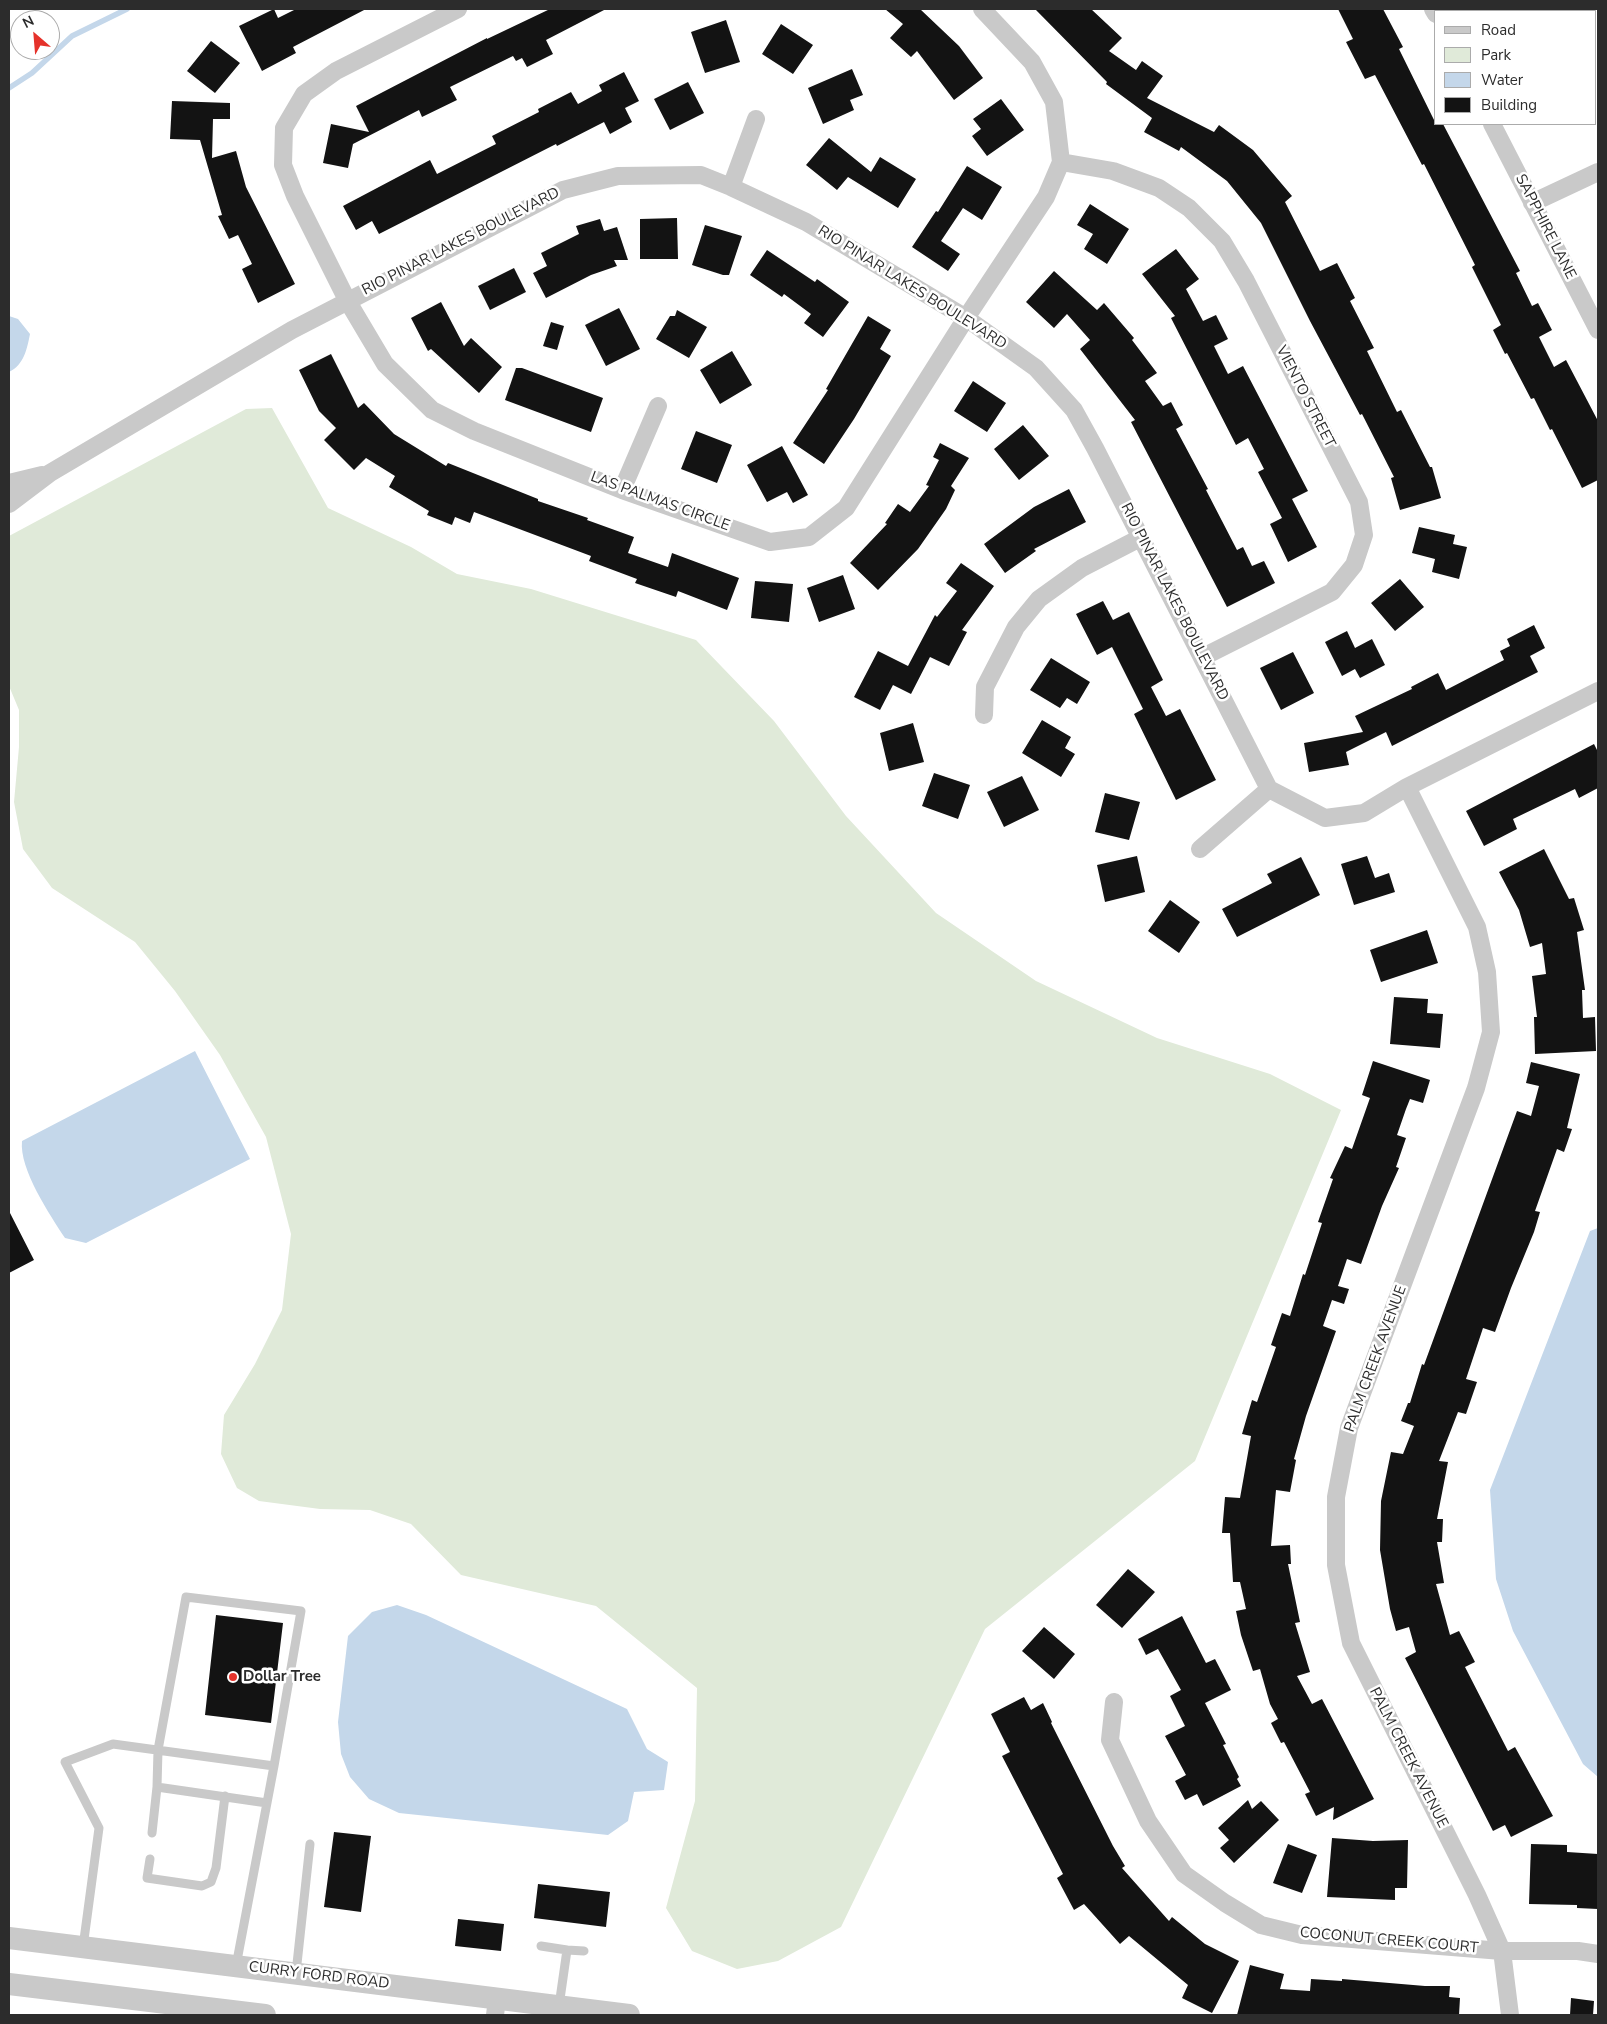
<!DOCTYPE html>
<style>
body{margin:0}
#map{position:relative;width:1607px;height:2024px;overflow:hidden;background:#fff;font-family:"Nunito Sans",sans-serif}
canvas{display:block}
.frame{position:absolute;inset:0;border:10px solid #2c2c2c;pointer-events:none}
.legend{position:absolute;left:1434px;top:10px;width:162px;height:115px;box-sizing:border-box;background:#fff;border:1px solid #ababab;margin:0;padding:6px 9px;list-style:none;font-size:15px;color:#2c2c2c}
.legend li{display:flex;align-items:center;gap:10px;height:25px}
.legend b{width:25px;border:1px solid #ababab}
.north{position:absolute;left:10px;top:10px;width:50px;height:50px;box-sizing:border-box;background:#fff;border:1px solid #ababab;border-radius:50%;rotate:333deg;font-size:14px;font-weight:700;line-height:20px;text-align:center;color:#2c2c2c}
.north::after{content:'';display:block;margin:auto;width:18px;height:22px;background:#e5322b;clip-path:polygon(50% 0,100% 100%,50% 72%,0 100%)}
</style>
<div id="map">
<canvas width="1607" height="2024"></canvas>
<div class="frame"></div>
<ul class="legend">
<li><b style="height:6px;background:#c9c9c9"></b>Road</li>
<li><b style="height:14px;background:#e0ead9"></b>Park</li>
<li><b style="height:14px;background:#c4d7ea"></b>Water</li>
<li><b style="height:14px;background:#131313"></b>Building</li>
</ul>
<div class="north">N</div>
</div>
<script>
const c = document.querySelector('canvas').getContext('2d');
c.lineJoin = 'round';
function paint(path, color) { c.fillStyle = color; c.fill(path, 'evenodd'); }
function stroke(path, color, width, dash) { c.strokeStyle = color; c.lineWidth = width; c.lineCap = dash ? 'butt' : 'round'; c.setLineDash(dash || []); c.stroke(path); }
function label(font, color, halo, rows, align = 'center') {
  c.font = font + ' "Nunito Sans",sans-serif'; c.lineWidth = 5; c.setLineDash([]); c.textBaseline = 'middle'; c.strokeStyle = halo; c.fillStyle = color; for (const [text, x, y, turn = 0] of rows) {
    c.save(); c.translate(x, y); c.rotate((+turn || 0) * Math.PI / 180); c.textAlign = isNaN(turn) ? turn : align; if (halo) c.strokeText(text, 0, 0); c.fillText(text, 0, 0); c.restore();
  }
}
const green = new Path2D(`
 M 272,408 L 328,508 L 411,547 L 457,574 L 531,589 L 696,640 L 774,721 L 846,816 L 936,913 L 1036,981 L 1157,1038 L 1270,1074 L 1341,1110 L 1195,1461 L 985,1629 L 841,1927 L 778,1961 L 737,1969 L 692,1951 L 666,1908 L 695,1801 L 697,1688 L 596,1606 L 461,1575 L 411,1524 L 370,1510 L 320,1509 L 259,1501 L 237,1488 L 221,1454 L 224,1415 L 255,1364 L 282,1310 L 291,1234 L 266,1137 L 220,1055 L 175,991 L 135,942 L 52,888 L 23,849 L 14,802 L 19,747 L 19,710 L 9,686 L 9,536 L 246,409 Z`);
const water = new Path2D(`
 M 9,316 L 18,319 L 30,334 C 27,349 24,365 9,372 Z
 M 195,1051 L 250,1159 L 86,1243 L 65,1238 C 50,1215 19,1169 22,1141 Z
 M 1598,1228 L 1598,1777 L 1583,1764 L 1513,1631 L 1496,1579 L 1490,1490 L 1590,1231 Z
 M 397,1605 L 426,1615 L 627,1709 L 647,1749 L 668,1762 L 664,1790 L 634,1792 L 628,1821 L 608,1835 L 399,1813 L 369,1799 L 350,1777 L 341,1754 L 338,1722 L 348,1636 L 372,1612 Z`);
const stream = new Path2D(`
 M 9,88 L 32,73 L 72,36 L 127,9`);
const building = new Path2D(`
 M 274,9 L 278,18 L 296,9 L 366,9 L 293,47 L 296,53 L 262,71 L 239,26 Z
 M 550,9 L 606,9 L 546,40 L 553,54 L 527,67 L 522,58 L 516,61 L 513,56 L 450,87 L 457,100 L 422,117 L 419,110 L 353,144 L 348,168 L 323,163 L 331,124 L 369,132 L 356,106 L 487,38 L 487,39 Z
 M 885,9 L 920,9 L 959,46 L 983,78 L 954,100 L 917,51 L 911,57 L 890,38 L 903,24 Z
 M 1035,9 L 1091,9 L 1122,38 L 1109,51 L 1136,70 L 1142,61 L 1163,76 L 1147,98 L 1214,132 L 1219,125 L 1253,150 L 1292,196 L 1285,202 L 1320,271 L 1337,263 L 1355,298 L 1350,301 L 1374,348 L 1367,351 L 1397,412 L 1401,410 L 1430,467 L 1432,467 L 1441,498 L 1400,510 L 1391,478 L 1394,477 L 1362,414 L 1360,415 L 1310,321 L 1261,223 L 1227,181 L 1181,147 L 1179,151 L 1144,132 L 1152,118 L 1106,84 L 1107,82 Z
 M 1338,9 L 1383,9 L 1403,47 L 1399,49 L 1436,124 L 1443,124 L 1520,271 L 1516,273 L 1532,306 L 1538,303 L 1552,330 L 1539,337 L 1554,367 L 1566,360 L 1598,421 L 1598,480 L 1582,488 L 1552,429 L 1550,430 L 1534,398 L 1531,399 L 1507,353 L 1505,354 L 1493,330 L 1501,325 L 1472,267 L 1475,265 L 1424,164 L 1422,165 L 1375,75 L 1365,79 L 1346,42 L 1353,39 Z
 M 726,20 L 740,62 L 705,73 L 691,32 Z
 M 781,24 L 813,45 L 793,74 L 762,54 Z
 M 211,41 L 240,63 L 215,93 L 187,71 Z
 M 852,69 L 863,95 L 850,100 L 854,110 L 823,124 L 808,88 Z
 M 624,72 L 639,101 L 625,108 L 632,122 L 610,134 L 604,122 L 557,146 L 556,144 L 379,234 L 372,221 L 356,230 L 343,206 L 430,160 L 437,174 L 496,144 L 492,136 L 539,112 L 538,109 L 571,92 L 578,104 L 602,91 L 599,85 Z
 M 688,82 L 704,113 L 670,130 L 654,99 Z
 M 1001,99 L 1024,130 L 987,156 L 972,136 L 981,129 L 973,119 Z
 M 172,101 L 230,103 L 230,119 L 213,119 L 212,158 L 236,151 L 246,187 L 295,284 L 258,303 L 242,269 L 252,264 L 238,235 L 229,239 L 218,216 L 222,215 L 200,140 L 170,139 Z
 M 829,138 L 871,172 L 880,157 L 916,179 L 898,208 L 848,177 L 837,190 L 806,165 Z
 M 967,166 L 1002,187 L 982,220 L 963,208 L 941,241 L 960,254 L 948,271 L 912,247 L 936,211 L 938,212 Z
 M 1090,204 L 1129,229 L 1107,264 L 1084,249 L 1093,234 L 1077,225 Z
 M 677,218 L 678,259 L 640,259 L 640,219 Z
 M 600,219 L 604,231 L 617,227 L 628,260 L 614,260 L 617,266 L 591,275 L 546,298 L 533,273 L 547,266 L 541,253 L 579,234 L 576,226 Z
 M 705,225 L 742,236 L 729,275 L 723,275 L 692,265 Z
 M 1176,249 L 1199,279 L 1186,289 L 1203,321 L 1216,315 L 1228,339 L 1214,346 L 1228,374 L 1243,366 L 1308,491 L 1292,499 L 1317,547 L 1288,562 L 1270,524 L 1282,518 L 1258,472 L 1264,469 L 1248,438 L 1236,445 L 1171,318 L 1175,316 L 1142,274 Z
 M 767,250 L 815,282 L 817,279 L 849,302 L 823,337 L 804,323 L 811,314 L 784,294 L 782,297 L 750,275 Z
 M 514,268 L 526,292 L 490,310 L 478,286 Z
 M 1054,271 L 1097,310 L 1104,303 L 1134,338 L 1132,340 L 1157,373 L 1145,381 L 1163,406 L 1171,402 L 1183,425 L 1176,429 L 1208,489 L 1206,490 L 1237,550 L 1243,547 L 1252,566 L 1264,561 L 1275,583 L 1227,607 L 1131,422 L 1135,420 L 1080,349 L 1090,340 L 1067,314 L 1054,328 L 1026,302 Z
 M 441,302 L 464,346 L 471,338 L 502,367 L 479,393 L 431,349 L 428,351 L 411,318 Z
 M 619,308 L 640,349 L 606,366 L 585,325 Z
 M 677,310 L 707,327 L 689,358 L 656,339 L 670,316 L 675,316 Z
 M 868,316 L 891,330 L 880,349 L 891,356 L 854,419 L 824,464 L 793,443 L 828,390 L 826,389 Z
 M 551,322 L 564,326 L 557,350 L 543,346 Z
 M 732,351 L 752,385 L 720,404 L 700,370 Z
 M 331,354 L 358,408 L 364,403 L 394,434 L 446,466 L 448,463 L 538,499 L 538,501 L 588,518 L 587,520 L 634,537 L 628,553 L 668,567 L 672,553 L 739,578 L 727,610 L 678,591 L 676,597 L 635,583 L 637,579 L 589,561 L 591,556 L 474,512 L 470,523 L 455,517 L 452,525 L 427,515 L 429,511 L 389,487 L 395,476 L 366,458 L 354,470 L 324,440 L 336,428 L 319,411 L 299,370 Z
 M 516,368 L 522,368 L 603,398 L 591,432 L 505,400 Z
 M 973,381 L 1006,403 L 987,432 L 954,411 Z
 M 1023,425 L 1049,456 L 1019,480 L 994,449 Z
 M 696,431 L 732,445 L 717,483 L 681,469 Z
 M 940,443 L 969,458 L 951,486 L 955,490 L 946,509 L 918,549 L 878,590 L 850,563 L 887,524 L 885,523 L 898,504 L 910,512 L 929,486 L 926,485 L 939,460 L 933,457 Z
 M 782,446 L 808,495 L 793,503 L 787,492 L 767,502 L 747,465 Z
 M 1069,489 L 1086,522 L 1034,549 L 1036,551 L 1005,573 L 984,544 L 1034,507 Z
 M 1419,527 L 1455,535 L 1453,544 L 1467,547 L 1459,579 L 1432,572 L 1435,559 L 1412,553 Z
 M 961,563 L 994,586 L 962,630 L 967,632 L 949,666 L 930,657 L 911,694 L 893,685 L 880,710 L 854,697 L 878,651 L 908,666 L 935,615 L 937,617 L 957,591 L 946,583 Z
 M 843,575 L 855,609 L 819,622 L 807,588 Z
 M 1400,579 L 1424,607 L 1395,631 L 1371,603 Z
 M 755,581 L 793,584 L 789,622 L 751,618 Z
 M 1103,601 L 1113,620 L 1129,612 L 1163,680 L 1151,687 L 1166,716 L 1180,709 L 1216,780 L 1176,800 L 1134,714 L 1143,709 L 1112,647 L 1097,655 L 1076,614 Z
 M 1534,625 L 1545,648 L 1530,656 L 1538,672 L 1392,746 L 1386,732 L 1346,752 L 1349,765 L 1309,772 L 1304,743 L 1363,732 L 1355,716 L 1412,689 L 1411,687 L 1438,673 L 1446,690 L 1504,660 L 1500,651 L 1510,646 L 1507,639 Z
 M 1347,631 L 1355,648 L 1372,639 L 1385,665 L 1360,678 L 1355,669 L 1342,676 L 1325,642 Z
 M 1293,652 L 1314,693 L 1281,710 L 1260,668 Z
 M 1051,658 L 1090,682 L 1077,704 L 1067,698 L 1060,708 L 1030,690 Z
 M 1042,720 L 1071,737 L 1065,748 L 1075,754 L 1061,777 L 1022,753 Z
 M 913,723 L 924,762 L 889,771 L 880,733 Z
 M 1594,744 L 1598,752 L 1598,788 L 1579,798 L 1575,789 L 1513,819 L 1517,829 L 1484,846 L 1466,811 Z
 M 934,773 L 970,785 L 958,819 L 922,806 Z
 M 1022,776 L 1039,810 L 1004,827 L 987,792 Z
 M 1105,793 L 1140,802 L 1129,840 L 1095,832 Z
 M 1544,849 L 1569,899 L 1574,898 L 1584,930 L 1577,932 L 1585,990 L 1582,990 L 1583,1018 L 1595,1017 L 1596,1051 L 1535,1054 L 1534,1017 L 1537,1017 L 1532,976 L 1546,974 L 1542,943 L 1530,947 L 1519,910 L 1499,872 Z
 M 1137,856 L 1145,892 L 1105,902 L 1097,865 Z
 M 1367,856 L 1375,878 L 1389,873 L 1395,892 L 1354,905 L 1341,864 Z
 M 1301,857 L 1320,895 L 1237,937 L 1222,909 L 1272,883 L 1267,874 Z
 M 1170,900 L 1200,922 L 1179,953 L 1148,931 Z
 M 1427,930 L 1438,963 L 1381,982 L 1370,950 Z
 M 1394,997 L 1428,999 L 1427,1013 L 1443,1014 L 1440,1048 L 1390,1044 Z
 M 1373,1061 L 1430,1080 L 1423,1103 L 1410,1099 L 1406,1109 L 1397,1135 L 1406,1138 L 1396,1167 L 1399,1168 L 1382,1206 L 1361,1264 L 1347,1259 L 1338,1286 L 1349,1289 L 1344,1304 L 1332,1300 L 1323,1326 L 1336,1331 L 1306,1416 L 1294,1459 L 1296,1460 L 1290,1492 L 1276,1490 L 1271,1546 L 1290,1545 L 1291,1564 L 1288,1564 L 1300,1622 L 1295,1623 L 1310,1672 L 1297,1676 L 1312,1704 L 1322,1699 L 1374,1799 L 1333,1820 L 1334,1807 L 1316,1816 L 1305,1794 L 1310,1792 L 1284,1742 L 1281,1743 L 1271,1723 L 1278,1719 L 1270,1704 L 1260,1669 L 1253,1671 L 1241,1635 L 1236,1611 L 1246,1609 L 1240,1582 L 1233,1582 L 1230,1533 L 1222,1533 L 1225,1497 L 1240,1498 L 1251,1436 L 1242,1434 L 1252,1400 L 1257,1402 L 1276,1347 L 1271,1345 L 1282,1313 L 1290,1316 L 1303,1274 L 1305,1275 L 1322,1223 L 1318,1222 L 1333,1179 L 1330,1178 L 1345,1146 L 1352,1149 L 1370,1098 L 1362,1095 Z
 M 1531,1062 L 1580,1074 L 1567,1128 L 1572,1129 L 1564,1152 L 1557,1149 L 1535,1211 L 1540,1212 L 1534,1232 L 1511,1288 L 1495,1332 L 1483,1328 L 1466,1379 L 1477,1382 L 1466,1414 L 1458,1412 L 1439,1461 L 1448,1462 L 1437,1519 L 1443,1519 L 1442,1542 L 1437,1542 L 1444,1583 L 1436,1584 L 1450,1635 L 1459,1631 L 1475,1662 L 1465,1667 L 1508,1751 L 1515,1747 L 1553,1816 L 1511,1837 L 1505,1825 L 1493,1831 L 1405,1658 L 1416,1652 L 1409,1627 L 1396,1631 L 1390,1609 L 1380,1550 L 1381,1501 L 1391,1452 L 1403,1454 L 1414,1426 L 1401,1421 L 1408,1403 L 1410,1403 L 1422,1364 L 1424,1365 L 1517,1111 L 1531,1116 L 1539,1086 L 1526,1083 Z
 M 9,1211 L 34,1260 L 9,1273 Z
 M 1128,1569 L 1155,1592 L 1122,1628 L 1096,1605 Z
 M 216,1615 L 283,1623 L 271,1723 L 205,1715 Z
 M 1182,1616 L 1206,1663 L 1215,1659 L 1231,1690 L 1205,1703 L 1226,1744 L 1223,1745 L 1239,1777 L 1237,1779 L 1241,1786 L 1203,1806 L 1197,1794 L 1185,1800 L 1175,1781 L 1186,1775 L 1165,1736 L 1185,1726 L 1170,1696 L 1181,1690 L 1158,1649 L 1146,1655 L 1138,1639 Z
 M 1044,1627 L 1075,1654 L 1054,1679 L 1022,1651 Z
 M 1024,1697 L 1031,1710 L 1043,1703 L 1052,1722 L 1051,1723 L 1113,1846 L 1125,1866 L 1122,1868 L 1169,1921 L 1172,1917 L 1205,1944 L 1239,1961 L 1212,2013 L 1182,1998 L 1188,1985 L 1129,1936 L 1120,1944 L 1084,1904 L 1074,1910 L 1057,1878 L 1063,1874 L 1002,1756 L 1010,1752 L 991,1714 Z
 M 1248,1800 L 1252,1809 L 1261,1801 L 1279,1820 L 1234,1863 L 1220,1848 L 1229,1840 L 1218,1828 Z
 M 334,1832 L 371,1836 L 361,1912 L 324,1907 Z
 M 1332,1838 L 1373,1841 L 1408,1840 L 1407,1888 L 1395,1888 L 1395,1900 L 1327,1897 Z
 M 1288,1844 L 1317,1855 L 1302,1893 L 1273,1883 Z
 M 1531,1844 L 1567,1845 L 1567,1852 L 1598,1854 L 1598,1909 L 1577,1908 L 1577,1905 L 1529,1904 Z
 M 538,1884 L 610,1892 L 606,1927 L 534,1918 Z
 M 458,1919 L 504,1924 L 501,1951 L 455,1946 Z
 M 1250,1965 L 1284,1974 L 1280,1989 L 1310,1991 L 1311,1979 L 1342,1981 L 1342,1979 L 1425,1986 L 1450,1986 L 1449,1997 L 1460,1998 L 1459,2015 L 1237,2015 Z
 M 1571,1998 L 1594,2001 L 1593,2015 L 1570,2015 Z`);
const service = new Path2D(`
 M 157,1787 L 267,1803
 M 152,1833 L 157,1787 L 158,1750 L 186,1597 L 301,1611 L 274,1766
 M 150,1859 L 147,1878 L 202,1886 L 211,1882 L 216,1868 L 225,1796
 M 541,1946 L 567,1950 L 559,2006
 M 83,1947 L 99,1828 L 65,1762 L 113,1744 L 274,1766 L 236,1966
 M 567,1950 L 584,1951
 M 296,1973 L 310,1844`);
const minor = new Path2D(`
 M 458,9 L 336,71 L 304,94 L 284,128 L 283,165 L 295,196 L 347,300 L 385,364 L 432,410 L 474,431 L 622,490 L 770,542 L 809,537 L 846,508 L 966,318 L 1046,197 L 1061,162 L 1054,102 L 1032,62 L 982,9
 M 1433,9 L 1436,14
 M 1492,124 L 1598,330
 M 1061,162 L 1113,171 L 1159,188 L 1189,208 L 1222,241 L 1246,281 L 1359,502 L 1364,535 L 1354,565 L 1332,592 L 1203,657
 M 731,187 L 756,119
 M 1532,203 L 1598,172
 M 9,483 L 42,475
 M 622,490 L 658,406
 M 9,504 L 50,473 L 292,330 L 563,190 L 618,176 L 701,175 L 731,187 L 806,222 L 966,318 L 1036,368 L 1074,410 L 1095,448 L 1269,789 L 1325,818 L 1364,813 L 1407,787 L 1598,691
 M 984,715 L 985,687 L 1016,627 L 1039,599 L 1082,568 L 1140,538
 M 1407,787 L 1477,927 L 1487,972 L 1491,1032 L 1476,1088 L 1349,1428 L 1336,1497 L 1336,1565 L 1351,1643 L 1477,1895 L 1502,1951 L 1510,2015
 M 1200,849 L 1269,789
 M 1114,1702 L 1110,1740 L 1148,1821 L 1184,1874 L 1225,1903 L 1261,1925 L 1302,1935 L 1502,1951 L 1578,1951 L 1598,1954
 M 495,2015 L 497,1999`);
const tertiary = new Path2D(`
 M 9,1938 L 629,2015
 M 9,1984 L 265,2015`);
const markers = [
 [233,1677,5,"#e5322b"]
];
const streetNames = [
 ["SAPPHIRE LANE",1545,227,63],
 ["RIO PINAR LAKES BOULEVARD",461,242,-27],
 ["RIO PINAR LAKES BOULEVARD",912,288,32],
 ["VIENTO STREET",1305,397,63],
 ["LAS PALMAS CIRCLE",660,502,20],
 ["RIO PINAR LAKES BOULEVARD",1174,602,63],
 ["PALM CREEK AVENUE",1376,1359,-70],
 ["PALM CREEK AVENUE",1408,1758,63],
 ["COCONUT CREEK COURT",1389,1941,5],
 ["CURRY FORD ROAD",319,1976,7]
];
const poiNames = [
 ["Dollar Tree",243,1677]
];
paint(green, '#e0ead9');
paint(water, '#c4d7ea');
stroke(stream, '#c4d7ea', 5.5);
paint(building, '#131313');
stroke(service, '#c9c9c9', 9);
stroke(minor, '#c9c9c9', 18);
stroke(tertiary, '#c9c9c9', 22);
for (const [x, y, r, color] of markers) { const dot = new Path2D(); dot.arc(x, y, r, 0, 2 * Math.PI); c.fillStyle = color; c.fill(dot); stroke(dot, '#fff', 2); }
label('15px', '#2c2c2c', '#fff', streetNames);
label('bold 15px', '#2c2c2c', '#fff', poiNames, 'left');
</script>
